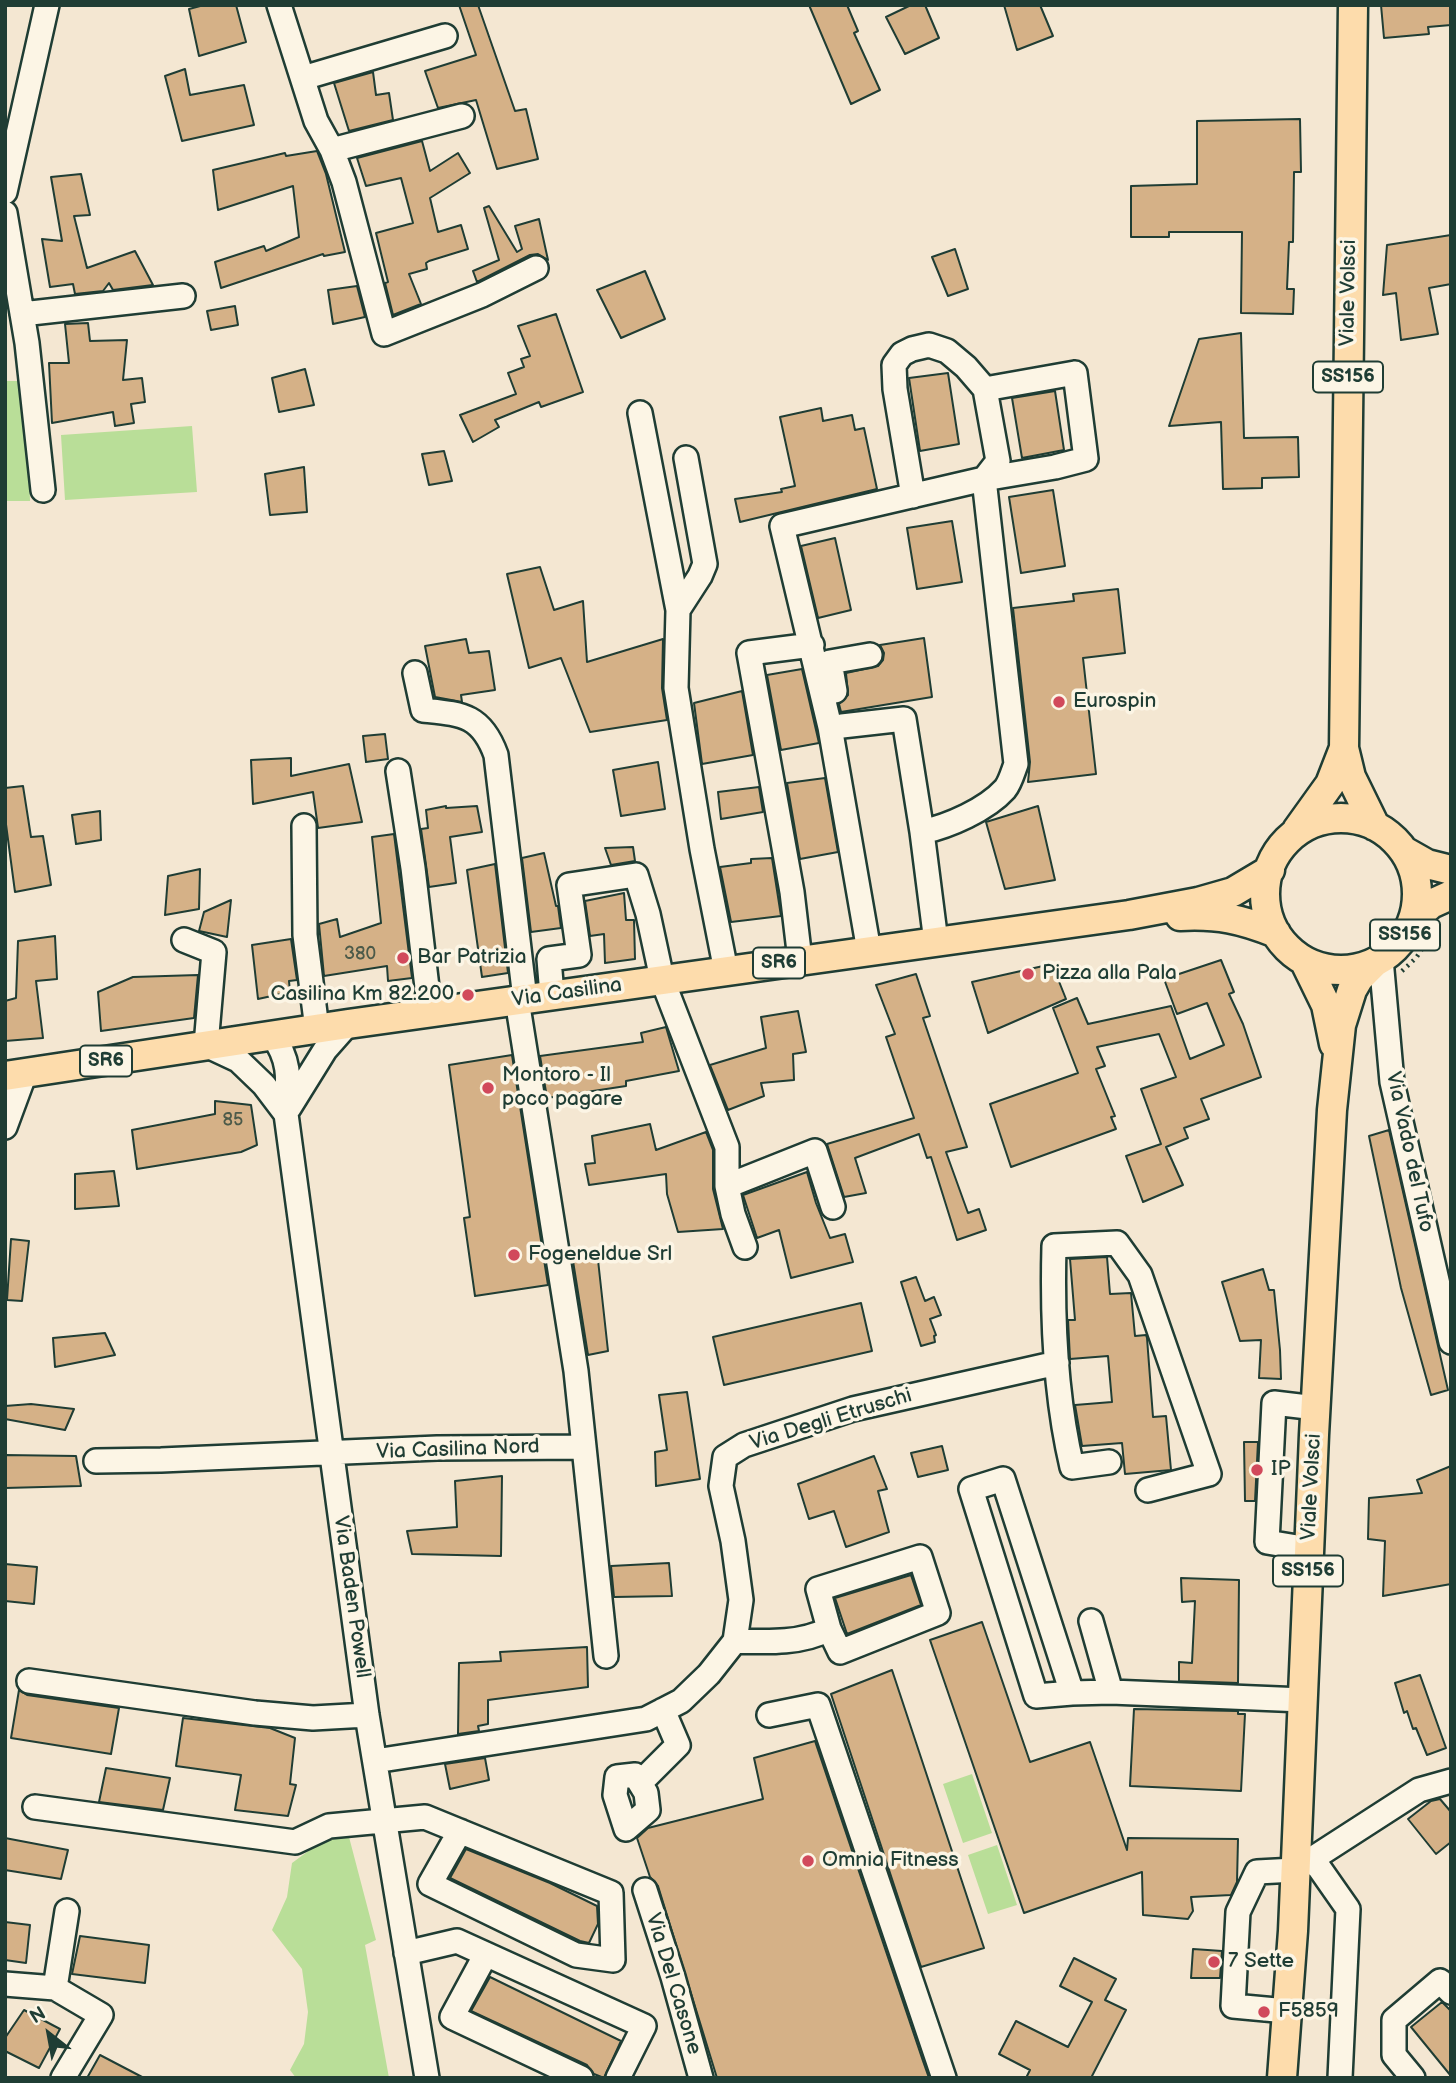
<!DOCTYPE html>
<style>
body{margin:0}
#map{position:relative;width:1456px;height:2083px;overflow:hidden;background:#f4e7d2;font-family:"Balsamiq Sans",sans-serif}
canvas{display:block}
.frame{position:absolute;inset:0;border:7px solid #1f3d34;pointer-events:none}
.north{position:absolute;left:14px;top:1999px;width:70px;height:70px;-webkit-text-stroke:5px #fcf5e5;paint-order:stroke;rotate:329deg;font-size:19px;font-weight:700;line-height:28px;text-align:center;color:#1f3d34}
.north::after{content:'';display:block;margin:auto;width:24px;height:32px;background:#1f3d34;clip-path:polygon(50% 0,100% 100%,50% 72%,0 100%)}
</style>
<div id="map">
<canvas width="1456" height="2083"></canvas>
<div class="frame"></div>
<div class="north">N</div>
</div>
<script>
const c = document.querySelector('canvas').getContext('2d');
c.lineJoin = 'round';
function paint(path, color) { c.fillStyle = color; c.fill(path, 'evenodd'); }
function stroke(path, color, width, dash) { c.strokeStyle = color; c.lineWidth = width; c.lineCap = dash ? 'butt' : 'round'; c.setLineDash(dash || []); c.stroke(path); }
function label(font, color, halo, rows, align = 'center') {
  c.font = font + ' "Balsamiq Sans",sans-serif'; c.lineWidth = 7; c.setLineDash([]); c.textBaseline = 'middle'; c.strokeStyle = halo; c.fillStyle = color; for (const [text, x, y, turn = 0] of rows) {
    c.save(); c.translate(x, y); c.rotate((+turn || 0) * Math.PI / 180); c.textAlign = isNaN(turn) ? turn : align; if (halo) c.strokeText(text, 0, 0); c.fillText(text, 0, 0); c.restore();
  }
}
const green = new Path2D(`
 M 5,381 L 27,381 L 30,501 L 5,501 Z
 M 192,426 L 197,492 L 65,500 L 61,435 Z
 M 972,1774 L 992,1833 L 963,1843 L 943,1784 Z
 M 349,1837 L 376,1940 L 365,1945 L 389,2078 L 296,2078 L 290,2070 L 304,2044 L 308,2012 L 302,1969 L 272,1930 L 287,1897 L 292,1863 L 322,1841 Z
 M 997,1845 L 1017,1905 L 988,1914 L 968,1855 Z`);
const building = new Path2D(`
 M 204,5 L 236,5 L 246,42 L 199,56 L 189,9 Z
 M 459,5 L 478,5 L 515,111 L 526,109 L 538,159 L 497,169 L 476,100 L 438,108 L 425,71 L 476,55 Z
 M 809,5 L 847,5 L 858,31 L 854,33 L 880,90 L 851,104 Z
 M 911,5 L 925,5 L 939,38 L 905,54 L 886,17 Z
 M 1004,5 L 1040,5 L 1053,36 L 1017,50 Z
 M 1381,5 L 1451,5 L 1451,25 L 1428,27 L 1429,34 L 1384,38 Z
 M 185,69 L 190,95 L 244,85 L 254,125 L 182,141 L 165,76 Z
 M 373,72 L 376,95 L 389,93 L 393,120 L 349,131 L 334,83 Z
 M 1300,119 L 1301,172 L 1294,172 L 1293,242 L 1289,242 L 1287,289 L 1294,289 L 1293,314 L 1241,313 L 1242,232 L 1169,232 L 1169,237 L 1131,237 L 1131,186 L 1197,184 L 1197,121 Z
 M 422,141 L 430,171 L 458,153 L 470,173 L 430,198 L 438,232 L 461,225 L 468,249 L 429,261 L 426,263 L 427,269 L 409,274 L 421,304 L 393,315 L 385,283 L 388,282 L 376,233 L 413,223 L 401,178 L 366,186 L 357,158 Z
 M 317,151 L 326,174 L 345,252 L 324,256 L 323,254 L 221,288 L 215,262 L 264,246 L 266,251 L 299,237 L 293,186 L 218,210 L 213,170 L 285,153 L 286,156 Z
 M 81,174 L 90,215 L 74,216 L 87,268 L 135,251 L 153,285 L 113,290 L 109,283 L 103,291 L 75,294 L 73,284 L 50,287 L 42,239 L 62,241 L 51,177 Z
 M 489,206 L 517,252 L 522,249 L 515,226 L 539,219 L 548,260 L 538,254 L 530,255 L 477,282 L 473,271 L 499,260 L 484,208 Z
 M 1451,235 L 1451,284 L 1429,288 L 1438,334 L 1401,340 L 1396,293 L 1383,295 L 1387,245 Z
 M 955,249 L 968,289 L 948,296 L 932,257 Z
 M 645,271 L 665,319 L 621,338 L 597,290 Z
 M 357,286 L 365,317 L 333,324 L 328,290 Z
 M 235,306 L 238,325 L 211,330 L 207,311 Z
 M 556,314 L 583,392 L 541,407 L 539,402 L 495,420 L 499,427 L 473,442 L 460,415 L 516,394 L 508,373 L 524,367 L 521,359 L 530,356 L 518,326 Z
 M 88,323 L 90,341 L 127,340 L 123,380 L 142,378 L 145,402 L 131,404 L 134,423 L 115,426 L 113,412 L 52,423 L 49,363 L 69,363 L 65,324 Z
 M 1241,333 L 1244,438 L 1298,437 L 1299,477 L 1262,478 L 1262,488 L 1223,489 L 1221,422 L 1169,426 L 1199,339 Z
 M 305,369 L 314,405 L 279,412 L 272,378 Z
 M 948,373 L 959,444 L 920,451 L 909,378 Z
 M 1055,391 L 1064,450 L 1022,458 L 1012,398 Z
 M 821,408 L 823,421 L 852,415 L 855,430 L 864,428 L 877,489 L 740,522 L 735,499 L 782,492 L 781,489 L 795,486 L 780,417 Z
 M 444,451 L 452,481 L 429,485 L 422,454 Z
 M 304,467 L 307,512 L 270,515 L 265,474 Z
 M 1053,490 L 1065,566 L 1021,573 L 1009,497 Z
 M 952,521 L 962,582 L 917,589 L 907,528 Z
 M 835,538 L 851,610 L 818,618 L 801,546 Z
 M 540,567 L 554,610 L 583,601 L 587,662 L 663,639 L 662,688 L 667,720 L 590,732 L 561,658 L 529,668 L 507,574 Z
 M 1118,589 L 1125,653 L 1083,658 L 1096,774 L 1028,782 L 1030,762 L 1013,608 L 1074,601 L 1073,594 Z
 M 924,638 L 932,697 L 841,712 L 839,704 L 848,695 L 846,673 L 878,666 L 883,660 L 884,653 L 880,645 Z
 M 466,639 L 469,653 L 489,651 L 495,690 L 461,695 L 462,702 L 435,697 L 425,646 Z
 M 802,669 L 819,743 L 781,750 L 767,675 Z
 M 742,691 L 753,755 L 702,764 L 694,703 Z
 M 385,734 L 388,759 L 366,762 L 363,736 Z
 M 291,758 L 291,776 L 349,764 L 362,822 L 318,828 L 313,792 L 253,804 L 251,760 Z
 M 658,762 L 665,809 L 621,816 L 613,770 Z
 M 825,778 L 838,852 L 800,859 L 787,783 Z
 M 23,786 L 31,837 L 43,836 L 51,885 L 15,892 L 5,817 L 5,788 Z
 M 759,787 L 763,812 L 721,819 L 718,792 Z
 M 446,806 L 446,808 L 477,806 L 482,832 L 450,837 L 456,883 L 429,887 L 421,829 L 428,828 L 426,810 Z
 M 1038,806 L 1055,880 L 1005,889 L 986,822 Z
 M 100,811 L 101,840 L 76,844 L 72,815 Z
 M 394,834 L 412,978 L 388,981 L 387,966 L 324,976 L 319,924 L 337,919 L 340,937 L 381,923 L 372,837 Z
 M 633,847 L 635,861 L 611,865 L 605,848 Z
 M 544,853 L 556,906 L 558,906 L 561,928 L 531,932 L 522,858 Z
 M 772,858 L 781,916 L 731,922 L 720,867 L 751,863 L 751,859 Z
 M 495,864 L 508,973 L 482,977 L 467,870 Z
 M 200,869 L 199,909 L 165,915 L 168,876 Z
 M 624,893 L 626,920 L 634,920 L 635,959 L 605,963 L 604,934 L 590,936 L 585,901 Z
 M 231,900 L 227,937 L 199,931 L 204,912 Z
 M 55,936 L 57,979 L 36,981 L 43,1038 L 5,1041 L 5,1001 L 16,998 L 18,941 Z
 M 291,939 L 297,980 L 289,981 L 290,992 L 258,999 L 252,945 Z
 M 1221,960 L 1234,992 L 1229,994 L 1243,1024 L 1261,1077 L 1201,1099 L 1209,1119 L 1184,1128 L 1188,1138 L 1166,1147 L 1183,1185 L 1143,1202 L 1126,1156 L 1161,1144 L 1141,1089 L 1176,1077 L 1159,1034 L 1097,1047 L 1105,1066 L 1096,1069 L 1115,1116 L 1111,1117 L 1116,1129 L 1011,1167 L 990,1104 L 1078,1073 L 1053,1008 L 1077,998 L 1088,1024 L 1171,1006 L 1190,1059 L 1224,1045 L 1207,1003 L 1177,1014 L 1164,979 Z
 M 1052,964 L 1066,999 L 988,1033 L 972,982 Z
 M 916,974 L 930,1016 L 923,1018 L 967,1147 L 946,1152 L 968,1213 L 979,1209 L 986,1230 L 957,1240 L 931,1157 L 927,1158 L 919,1134 L 855,1158 L 866,1193 L 844,1197 L 827,1144 L 914,1118 L 886,1037 L 895,1034 L 876,985 Z
 M 198,975 L 194,1018 L 101,1031 L 98,992 L 133,977 Z
 M 798,1011 L 806,1052 L 793,1054 L 794,1080 L 761,1083 L 764,1096 L 728,1110 L 710,1065 L 766,1048 L 761,1017 Z
 M 666,1027 L 679,1071 L 626,1081 L 626,1086 L 547,1098 L 540,1056 L 643,1042 L 641,1033 Z
 M 512,1055 L 548,1285 L 475,1296 L 464,1218 L 470,1217 L 449,1065 Z
 M 215,1101 L 251,1105 L 257,1145 L 241,1152 L 137,1169 L 132,1130 L 215,1114 Z
 M 650,1124 L 656,1150 L 706,1132 L 713,1150 L 713,1189 L 723,1229 L 678,1232 L 667,1194 L 666,1174 L 589,1185 L 585,1164 L 595,1163 L 592,1136 Z
 M 1389,1130 L 1448,1390 L 1431,1395 L 1401,1288 L 1369,1136 Z
 M 114,1171 L 119,1206 L 75,1209 L 75,1174 Z
 M 807,1172 L 816,1203 L 830,1238 L 845,1234 L 853,1262 L 791,1278 L 779,1230 L 757,1238 L 743,1195 Z
 M 11,1239 L 29,1241 L 22,1301 L 7,1300 Z
 M 1107,1257 L 1110,1294 L 1131,1293 L 1135,1336 L 1146,1335 L 1147,1338 L 1153,1417 L 1166,1416 L 1171,1470 L 1125,1474 L 1122,1443 L 1082,1446 L 1075,1405 L 1112,1402 L 1108,1356 L 1070,1359 L 1068,1320 L 1075,1320 L 1070,1259 Z
 M 598,1260 L 608,1351 L 588,1355 L 573,1261 Z
 M 1263,1269 L 1269,1290 L 1274,1290 L 1280,1350 L 1281,1379 L 1259,1378 L 1261,1340 L 1240,1341 L 1222,1282 Z
 M 916,1277 L 925,1301 L 934,1297 L 941,1315 L 930,1319 L 936,1335 L 934,1336 L 935,1342 L 921,1346 L 901,1282 Z
 M 861,1303 L 872,1351 L 724,1385 L 713,1337 Z
 M 105,1333 L 115,1355 L 55,1367 L 53,1338 Z
 M 687,1392 L 700,1479 L 656,1486 L 655,1452 L 667,1450 L 659,1395 Z
 M 31,1404 L 74,1409 L 65,1430 L 5,1419 L 5,1406 Z
 M 1244,1442 L 1258,1442 L 1255,1501 L 1245,1501 Z
 M 942,1446 L 948,1470 L 918,1477 L 911,1453 Z
 M 5,1455 L 76,1456 L 81,1486 L 5,1488 Z
 M 874,1456 L 887,1489 L 878,1491 L 889,1532 L 846,1547 L 834,1511 L 809,1519 L 798,1484 Z
 M 1451,1466 L 1451,1584 L 1383,1596 L 1385,1541 L 1368,1539 L 1369,1498 L 1422,1493 L 1417,1480 Z
 M 502,1476 L 501,1556 L 412,1554 L 407,1531 L 457,1527 L 455,1481 Z
 M 669,1563 L 672,1596 L 614,1597 L 611,1566 Z
 M 5,1564 L 37,1567 L 34,1604 L 5,1601 Z
 M 911,1575 L 921,1605 L 847,1634 L 835,1598 Z
 M 1181,1578 L 1239,1580 L 1238,1683 L 1179,1681 L 1179,1662 L 1192,1663 L 1195,1601 L 1182,1602 Z
 M 982,1622 L 1030,1762 L 1090,1742 L 1127,1850 L 1128,1838 L 1238,1839 L 1237,1882 L 1231,1895 L 1191,1897 L 1193,1911 L 1188,1919 L 1143,1915 L 1142,1872 L 1024,1913 L 930,1640 Z
 M 587,1647 L 588,1687 L 488,1700 L 488,1724 L 478,1726 L 479,1731 L 458,1734 L 459,1663 L 501,1661 L 500,1652 Z
 M 892,1670 L 984,1948 L 921,1967 L 831,1694 Z
 M 1420,1675 L 1446,1748 L 1427,1755 L 1416,1728 L 1413,1729 L 1407,1711 L 1404,1713 L 1395,1683 Z
 M 19,1690 L 27,1695 L 119,1708 L 111,1754 L 11,1738 Z
 M 1134,1709 L 1238,1711 L 1238,1714 L 1245,1714 L 1241,1791 L 1130,1786 Z
 M 183,1718 L 270,1728 L 295,1738 L 290,1784 L 296,1785 L 288,1816 L 235,1810 L 241,1775 L 176,1766 Z
 M 815,1741 L 923,2061 L 929,2078 L 717,2078 L 658,1886 L 650,1877 L 637,1838 L 648,1828 L 763,1799 L 754,1758 Z
 M 485,1758 L 489,1780 L 450,1789 L 445,1764 Z
 M 106,1768 L 170,1778 L 163,1810 L 99,1802 Z
 M 1440,1799 L 1451,1812 L 1451,1842 L 1436,1854 L 1408,1819 L 1431,1801 Z
 M 5,1838 L 68,1850 L 61,1879 L 5,1870 Z
 M 466,1849 L 550,1883 L 597,1906 L 598,1924 L 589,1943 L 580,1941 L 450,1878 Z
 M 5,1922 L 30,1925 L 26,1963 L 5,1960 Z
 M 80,1936 L 149,1945 L 145,1983 L 72,1974 Z
 M 1193,1949 L 1222,1951 L 1220,1978 L 1191,1978 Z
 M 1074,1958 L 1116,1979 L 1105,2000 L 1126,2010 L 1091,2078 L 1026,2078 L 1030,2070 L 999,2054 L 1016,2021 L 1068,2047 L 1092,2002 L 1060,1986 Z
 M 490,1977 L 621,2041 L 604,2078 L 594,2074 L 587,2065 L 471,2011 Z
 M 1442,2002 L 1451,2011 L 1451,2076 L 1411,2027 Z
 M 24,2010 L 60,2029 L 39,2068 L 5,2051 L 5,2038 Z
 M 100,2055 L 144,2078 L 87,2078 Z`);
const path = new Path2D(`
 M 1402,971 L 1416,958 L 1428,940`);
const minor = new Path2D(`
 M 279,5 L 316,121 L 332,150 L 344,182 L 384,334 L 482,295 L 536,268
 M 303,78 L 445,36
 M 332,150 L 462,116
 M 5,192 L 47,5
 M 5,213 L 27,343 L 43,490
 M 22,314 L 183,296
 M 640,413 L 678,610 L 676,688 L 702,849 L 726,971
 M 984,479 L 1055,467 L 1086,459 L 1075,373 L 985,389
 M 913,496 L 895,389 L 894,365 L 902,354 L 912,349 L 929,345 L 947,351 L 966,367 L 985,389 L 998,461 L 984,479
 M 678,610 L 700,576 L 705,564 L 686,458
 M 415,673 L 423,710 C 461,714 481,714 496,755 L 525,999
 M 835,691 L 830,662 L 870,655
 M 842,726 L 904,719 L 922,832
 M 398,771 L 413,868 L 430,1013
 M 304,826 L 305,935 L 317,1029
 M 184,940 L 214,952 L 206,1045 L 238,1060 L 264,1085 L 286,1114
 M 869,951 L 830,727 L 782,526 L 984,479 L 1016,764 C 1013,772 1010,783 1005,789 C 986,810 949,826 922,832 L 936,942
 M 1381,959 L 1392,1082 L 1451,1342
 M 800,960 L 792,892 L 749,653 L 812,645
 M 552,995 L 549,959 L 579,955 L 569,885 L 636,875 L 648,914 L 662,979 L 727,1147 L 727,1186 L 733,1214 L 745,1247
 M 517,1000 L 576,1371 L 606,1656
 M 272,1035 C 292,1062 288,1082 286,1114 L 367,1715 L 427,2078
 M 289,1108 L 325,1050 L 348,1024
 M 5,1127 L 25,1073
 M 727,1186 L 815,1151 L 833,1207
 M 96,1461 L 161,1460 L 437,1448 L 584,1447
 M 1109,1462 L 1072,1467 C 1055,1395 1052,1319 1054,1246 L 1117,1243 L 1140,1275 L 1209,1474 L 1148,1490
 M 1309,1549 L 1267,1542 L 1274,1403 L 1316,1408
 M 920,1557 L 938,1613 L 840,1652 L 829,1629 L 818,1589 Z
 M 1091,1621 L 1111,1692 L 1303,1700
 M 735,1641 C 766,1642 801,1644 829,1629
 M 29,1681 L 255,1713 L 313,1718 L 367,1715
 M 1072,1693 L 1036,1696 L 971,1489 L 1003,1479 L 1072,1693 L 1111,1692
 M 769,1715 L 818,1705 L 944,2078
 M 375,1761 L 646,1719 L 681,1701 L 709,1674 L 735,1641 L 741,1600 L 733,1541 L 721,1486 L 725,1457 L 744,1445 L 853,1409 L 1057,1363
 M 635,1775 L 646,1793 L 648,1810 L 626,1829 L 615,1795 L 617,1777 Z
 M 640,1783 L 678,1745 L 663,1710
 M 35,1807 L 295,1842 L 329,1826 L 425,1817 L 611,1893 L 613,1960 L 576,1955 L 430,1884 L 460,1831
 M 1313,1859 L 1348,1909 L 1340,2078
 M 645,1890 L 673,1977 L 701,2078
 M 406,1953 L 457,1941 L 644,2026 L 618,2078
 M 486,1954 L 452,2017 L 581,2078
 M 5,1984 L 55,1988 L 101,2015 L 63,2078
 M 55,1988 L 67,1911
 M 1287,2011 L 1233,2006 L 1238,1912 L 1257,1872 L 1295,1870 L 1419,1790 L 1451,1781
 M 1413,2078 L 1394,2055 L 1394,2020 L 1440,1981 L 1451,1992`);
const major = new Path2D(`
 M 1353,5 L 1344,748 L 1351,777 L 1375,826
 M1265 894a76 76 0 1 1 152 0a76 76 0 1 1-152 0Z
 M 1297,830 L 1330,784 L 1344,748
 M 1404,851 L 1427,864 L 1451,870
 M 1180,916 C 1218,914 1241,919 1276,933
 M 1413,920 L 1431,904 L 1451,895
 M 1305,962 L 1326,1005 L 1334,1044
 M 5,1076 L 348,1024 L 1129,915 L 1198,902 L 1233,892 L 1270,870
 M 1282,2078 L 1293,1931 L 1314,1435 L 1332,1110 L 1341,1025 L 1352,990 L 1359,978 L 1375,962`);
const markers = [
 [1059,702,7,"#d1495b"],
 [403,958,7,"#d1495b"],
 [1028,974,7,"#d1495b"],
 [468,995,7,"#d1495b"],
 [488,1088,7,"#d1495b"],
 [514,1255,7,"#d1495b"],
 [1257,1470,7,"#d1495b"],
 [808,1861,7,"#d1495b"],
 [1214,1962,7,"#d1495b"],
 [1264,2012,7,"#d1495b"]
];
const numberNames = [
 ["380",360,954],
 ["85",233,1120]
];
const shields = [
 [1348,377,70],
 [1405,935,70],
 [779,963,52],
 [106,1061,52],
 [1308,1571,70]
];
const shieldNames = [
 ["SS156",1348,377],
 ["SS156",1405,935],
 ["SR6",779,963],
 ["SR6",106,1061],
 ["SS156",1308,1571]
];
const streetNames = [
 ["Viale Volsci",1349,293,-89],
 ["Via Casilina",567,993,-8],
 ["Via Vado del Tufo",1409,1152,78],
 ["Via Degli Etruschi",831,1420,-17],
 ["Via Casilina Nord",458,1450,-2],
 ["Viale Volsci",1312,1487,-87],
 ["Via Baden Powell",351,1597,82],
 ["Via Del Casone",673,1984,73]
];
const poiNames = [
 ["Eurospin",1073,702],
 ["Bar Patrizia",417,958],
 ["Pizza alla Pala",1042,974],
 ["Casilina Km 82.200",454,995,"right"],
 ["Montoro - Il",502,1076],
 ["poco pagare",502,1100],
 ["Fogeneldue Srl",528,1255],
 ["IP",1271,1470],
 ["Omnia Fitness",822,1861],
 ["7 Sette",1228,1962],
 ["F5859",1278,2012]
];
paint(green, '#b9de98');
paint(building, '#d5b187');
stroke(building, '#1f3d34', 2);
stroke(minor, '#1f3d34', 28);
stroke(major, '#1f3d34', 33);
stroke(path, '#1f3d34', 4.5, [2, 5]);
stroke(minor, '#fcf5e5', 23);
stroke(major, '#fddcac', 28);
for (const [x, y, r, color] of markers) { const dot = new Path2D(); dot.arc(x, y, r, 0, 2 * Math.PI); c.fillStyle = color; c.fill(dot); stroke(dot, '#fcf5e5', 2.5); }
label('18px', '#4c5a49', null, numberNames);
for (const [x, y, w] of shields) { const box = new Path2D(); box.roundRect(x - w / 2, y - 15.5, w, 31, 5); c.fillStyle = '#fcf5e5'; c.fill(box); stroke(box, '#1f3d34', 2); }
label('bold 19px', '#1f3d34', null, shieldNames);
label('21px', '#1f3d34', '#fcf5e5', streetNames);
label('21px', '#1f3d34', '#fcf5e5', poiNames, 'left');
</script>
